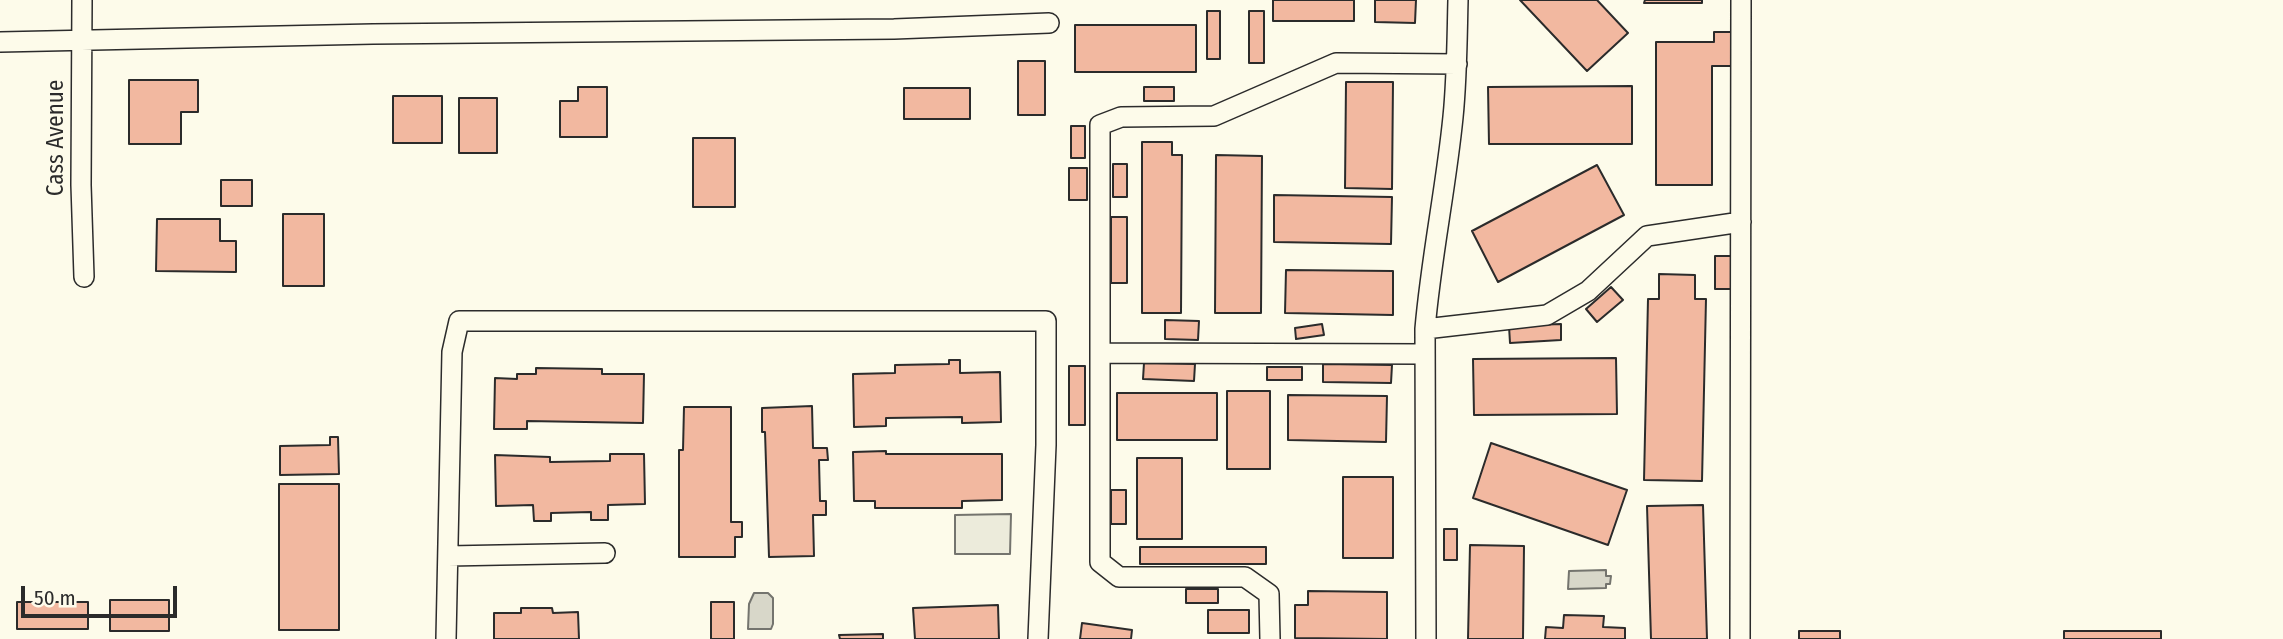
<!DOCTYPE html>
<style>
body{margin:0}
#map{position:relative;width:2283px;height:639px;overflow:hidden;background:#fdfbea;font-family:"Fira Sans Condensed",sans-serif}
canvas{display:block}
.scale{position:absolute;left:21px;top:586px;width:156px;height:32px;box-sizing:border-box;border:4px solid #2b2b2b;border-top:0;padding-left:9px;font-size:21px;line-height:24px;white-space:nowrap;color:#2b2b2b;-webkit-text-stroke:5px #fdfbea;paint-order:stroke}
</style>
<div id="map">
<canvas width="2283" height="639"></canvas>
<div class="scale">50 m</div>
</div>
<script>
const c = document.querySelector('canvas').getContext('2d');
c.lineJoin = 'round';
function paint(path, color) { c.fillStyle = color; c.fill(path, 'evenodd'); }
function stroke(path, color, width, dash) { c.strokeStyle = color; c.lineWidth = width; c.lineCap = dash ? 'butt' : 'round'; c.setLineDash(dash || []); c.stroke(path); }
function label(font, color, halo, rows, align = 'center') {
  c.font = font + ' "Fira Sans Condensed",sans-serif'; c.lineWidth = 5; c.setLineDash([]); c.textBaseline = 'middle'; c.strokeStyle = halo; c.fillStyle = color; for (const [text, x, y, turn = 0] of rows) {
    c.save(); c.translate(x, y); c.rotate((+turn || 0) * Math.PI / 180); c.textAlign = isNaN(turn) ? turn : align; if (halo) c.strokeText(text, 0, 0); c.fillText(text, 0, 0); c.restore();
  }
}
const green = new Path2D(`
 M 1011,514 L 1010,554 L 955,554 L 955,515 Z`);
const water = new Path2D(`
 M 1606,570 L 1606,576 L 1611,576 L 1610,584 L 1606,584 L 1606,588 L 1568,589 L 1569,571 Z
 M 754,593 L 768,593 L 773,598 L 773,624 L 771,629 L 748,629 L 749,604 Z`);
const building = new Path2D(`
 M 1273,0 L 1354,0 L 1354,21 L 1273,21 Z
 M 1375,0 L 1416,0 L 1415,23 L 1375,22 Z
 M 1520,0 L 1597,0 L 1628,33 L 1587,71 Z
 M 1645,0 L 1702,0 L 1702,3 L 1644,3 Z
 M 1207,11 L 1220,11 L 1220,59 L 1207,59 Z
 M 1249,11 L 1264,11 L 1264,63 L 1249,63 Z
 M 1075,25 L 1196,25 L 1196,72 L 1075,72 Z
 M 1714,32 L 1731,32 L 1731,66 L 1712,66 L 1712,185 L 1656,185 L 1656,42 L 1714,42 Z
 M 1018,61 L 1045,61 L 1045,115 L 1018,115 Z
 M 129,80 L 198,80 L 198,112 L 181,112 L 181,144 L 129,144 Z
 M 1346,82 L 1393,82 L 1392,189 L 1345,188 Z
 M 1632,86 L 1632,144 L 1489,144 L 1488,87 Z
 M 578,87 L 607,87 L 607,137 L 560,137 L 560,101 L 578,101 Z
 M 1144,87 L 1174,87 L 1174,101 L 1144,101 Z
 M 904,88 L 970,88 L 970,119 L 904,119 Z
 M 393,96 L 442,96 L 442,143 L 393,143 Z
 M 459,98 L 497,98 L 497,153 L 459,153 Z
 M 1071,126 L 1085,126 L 1085,158 L 1071,158 Z
 M 693,138 L 735,138 L 735,207 L 693,207 Z
 M 1142,142 L 1172,142 L 1172,155 L 1182,155 L 1181,313 L 1142,313 Z
 M 1216,155 L 1262,156 L 1261,313 L 1215,313 Z
 M 1113,164 L 1127,164 L 1127,197 L 1113,197 Z
 M 1597,165 L 1624,215 L 1498,282 L 1472,231 Z
 M 1069,168 L 1087,168 L 1087,200 L 1069,200 Z
 M 221,180 L 252,180 L 252,206 L 221,206 Z
 M 1274,195 L 1392,197 L 1391,244 L 1274,242 Z
 M 283,214 L 324,214 L 324,286 L 283,286 Z
 M 1111,217 L 1127,217 L 1127,283 L 1111,283 Z
 M 157,219 L 220,219 L 220,241 L 236,241 L 236,272 L 156,271 Z
 M 1715,256 L 1732,256 L 1732,289 L 1715,289 Z
 M 1286,270 L 1393,271 L 1393,315 L 1285,313 Z
 M 1659,274 L 1695,275 L 1695,299 L 1706,299 L 1702,481 L 1644,480 L 1648,299 L 1659,299 Z
 M 1611,287 L 1623,300 L 1597,322 L 1586,309 Z
 M 1165,320 L 1199,321 L 1198,340 L 1165,339 Z
 M 1322,324 L 1324,335 L 1296,339 L 1295,328 Z
 M 1561,324 L 1561,340 L 1510,343 L 1509,326 Z
 M 1616,358 L 1617,414 L 1474,415 L 1473,359 Z
 M 949,360 L 960,360 L 960,373 L 1000,372 L 1001,422 L 962,423 L 962,417 L 886,418 L 886,426 L 854,427 L 853,374 L 895,373 L 895,365 L 949,364 Z
 M 1144,363 L 1195,364 L 1194,381 L 1143,379 Z
 M 1323,364 L 1392,365 L 1391,383 L 1323,382 Z
 M 1069,366 L 1085,366 L 1085,425 L 1069,425 Z
 M 1267,367 L 1302,367 L 1302,380 L 1267,380 Z
 M 536,368 L 602,369 L 602,374 L 644,374 L 643,423 L 527,421 L 527,429 L 494,429 L 495,378 L 517,379 L 517,374 L 536,374 Z
 M 1227,391 L 1270,391 L 1270,469 L 1227,469 Z
 M 1117,393 L 1217,393 L 1217,440 L 1117,440 Z
 M 1288,395 L 1387,396 L 1386,442 L 1288,440 Z
 M 812,406 L 813,448 L 827,448 L 828,460 L 819,460 L 820,501 L 826,501 L 826,515 L 813,515 L 814,556 L 769,557 L 765,432 L 762,432 L 762,408 Z
 M 684,407 L 731,407 L 731,522 L 742,522 L 742,537 L 735,537 L 735,557 L 679,557 L 679,450 L 683,450 Z
 M 330,437 L 338,437 L 339,474 L 280,475 L 280,446 L 330,445 Z
 M 1491,443 L 1627,490 L 1608,545 L 1473,498 Z
 M 886,451 L 886,454 L 1002,454 L 1002,500 L 962,501 L 962,508 L 875,508 L 875,501 L 854,501 L 853,452 Z
 M 610,454 L 644,454 L 645,504 L 608,505 L 608,520 L 591,520 L 591,512 L 551,513 L 551,521 L 534,521 L 533,505 L 496,506 L 495,455 L 550,457 L 550,462 L 610,461 Z
 M 1137,458 L 1182,458 L 1182,539 L 1137,539 Z
 M 1343,477 L 1393,477 L 1393,558 L 1343,558 Z
 M 279,484 L 339,484 L 339,630 L 279,630 Z
 M 1111,490 L 1126,490 L 1126,524 L 1111,524 Z
 M 1703,505 L 1707,639 L 1651,639 L 1647,506 Z
 M 1444,529 L 1457,529 L 1457,560 L 1444,560 Z
 M 1470,545 L 1524,546 L 1523,639 L 1468,639 Z
 M 1140,547 L 1266,547 L 1266,564 L 1140,564 Z
 M 1186,589 L 1218,589 L 1218,603 L 1186,603 Z
 M 1308,591 L 1387,592 L 1387,639 L 1295,638 L 1295,605 L 1308,605 Z
 M 110,600 L 169,600 L 169,631 L 110,631 Z
 M 17,602 L 88,602 L 88,629 L 17,629 Z
 M 711,602 L 734,602 L 734,639 L 711,639 Z
 M 998,605 L 999,639 L 915,639 L 913,608 Z
 M 521,608 L 552,608 L 553,613 L 578,612 L 579,639 L 494,639 L 494,613 L 521,613 Z
 M 1208,610 L 1249,610 L 1249,633 L 1208,633 Z
 M 1564,615 L 1604,616 L 1603,627 L 1625,628 L 1625,639 L 1545,639 L 1546,627 L 1563,628 Z
 M 1082,623 L 1132,630 L 1131,639 L 1080,639 Z
 M 1799,631 L 1840,631 L 1840,639 L 1799,639 Z
 M 2064,631 L 2161,631 L 2161,639 L 2064,639 Z
 M 883,634 L 883,639 L 840,639 L 839,635 Z`);
const minor = new Path2D(`
 M 82,0 L 81,185 L 84,277
 M 0,42 L 373,34 L 894,29 L 1049,23
 M 1425,329 L 1547,315 L 1588,291 L 1647,236 L 1741,222
 M 1100,353 L 1425,354
 M 448,556 L 605,553
 M 446,639 L 452,352 L 459,321 L 1046,321 L 1046,445 L 1038,639
 M 1270,639 L 1269,594 L 1245,577 L 1119,577 L 1100,562 L 1100,125 L 1121,117 L 1214,116 L 1336,63 L 1457,64
 M 1426,639 L 1425,329 C 1431,258 1446,188 1453,117 C 1457,78 1457,39 1458,0
 M 1740,639 L 1741,0`);
const streetNames = [
 ["Cass Avenue",57,138,-90]
];
paint(green, '#ecebdb');
stroke(green, '#74746e', 2);
paint(water, '#d8d7c9');
stroke(water, '#74746e', 2);
paint(building, '#f2b8a0');
stroke(building, '#2b2b2b', 2);
stroke(minor, '#2b2b2b', 22);
stroke(minor, '#fdfbea', 19);
label('23px', '#2b2b2b', '#fdfbea', streetNames);
</script>
